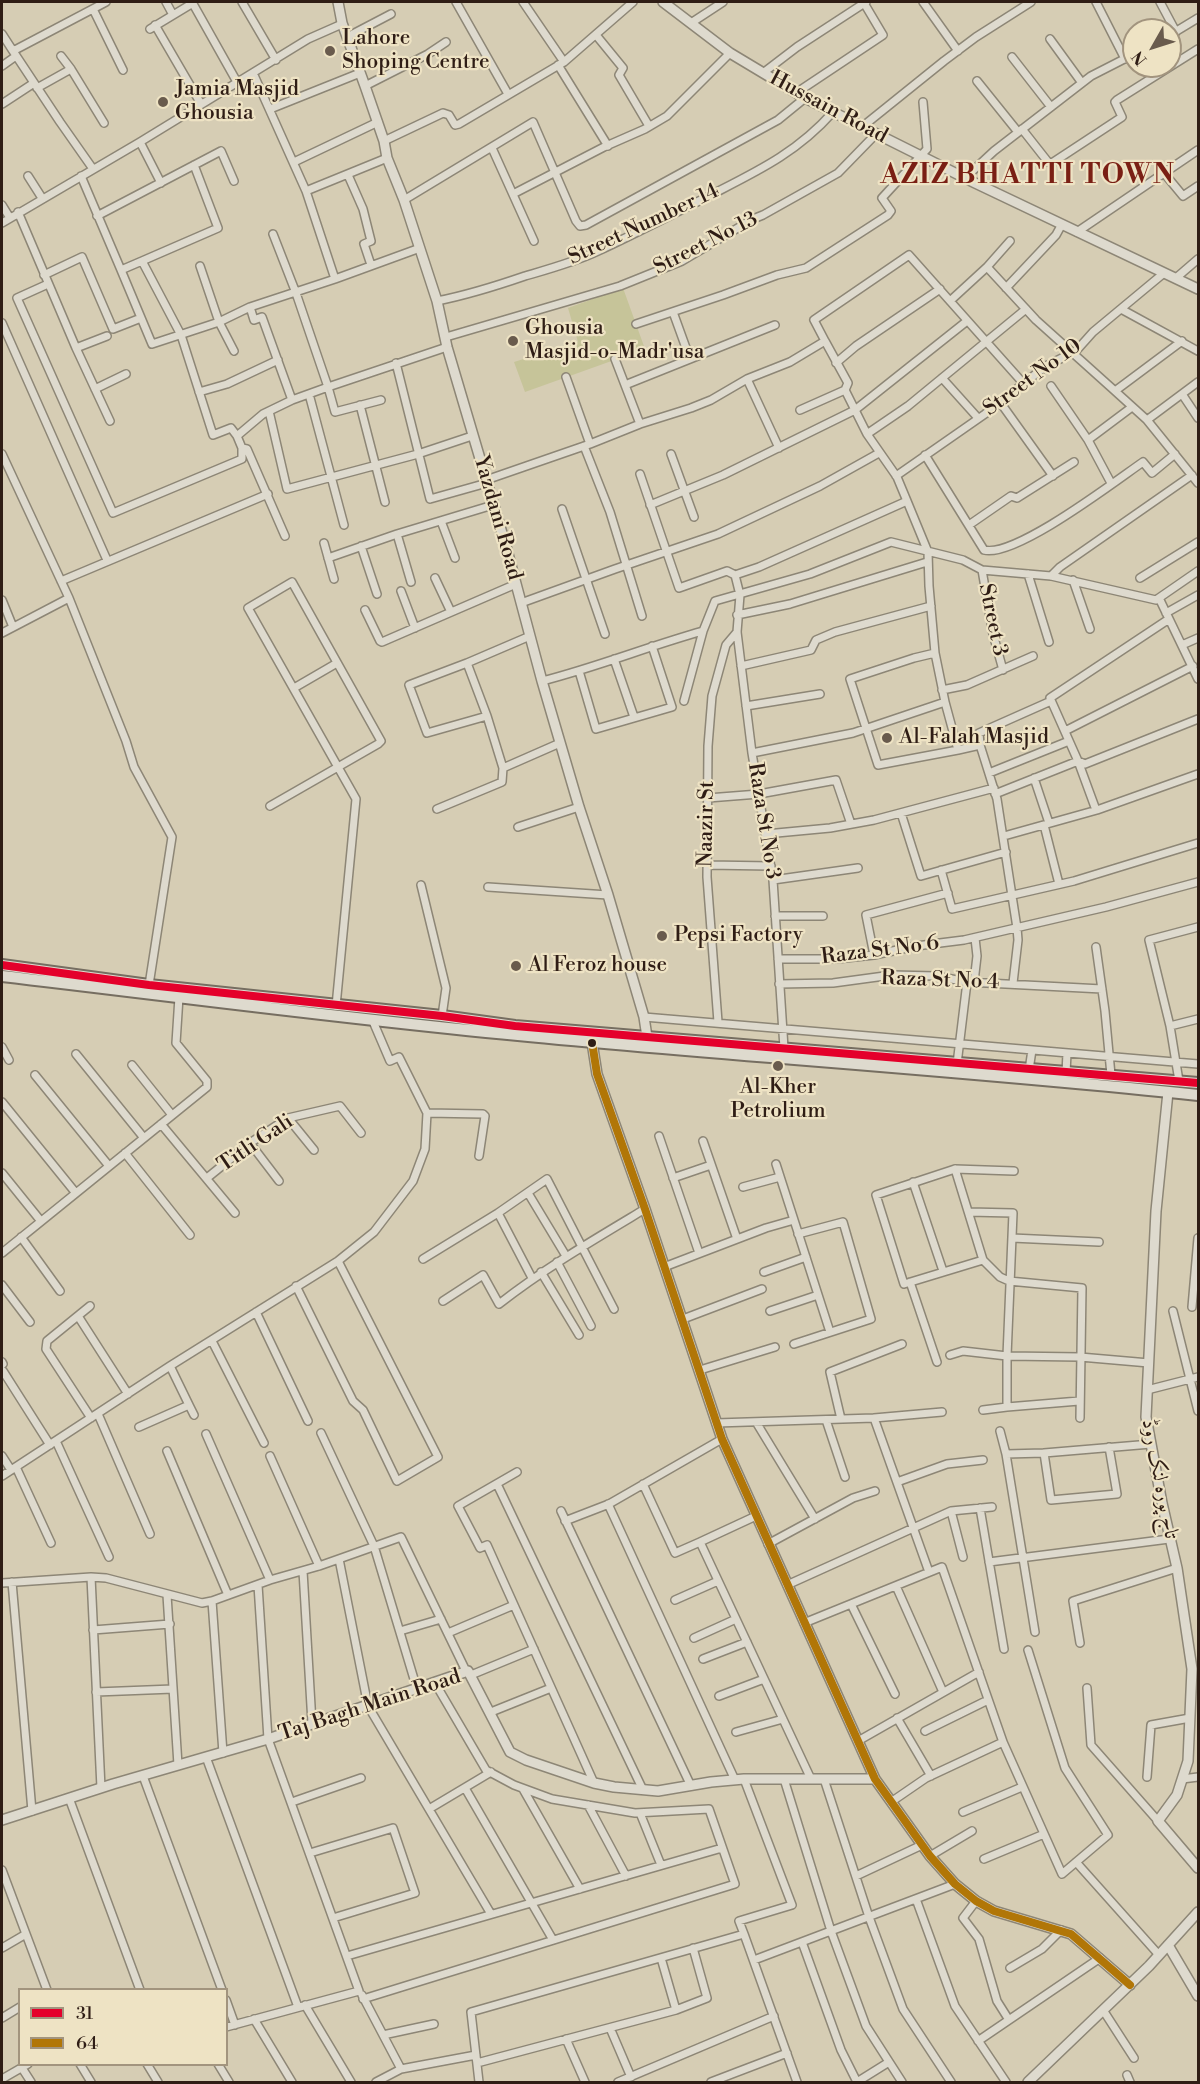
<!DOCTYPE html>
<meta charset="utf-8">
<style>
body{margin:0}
#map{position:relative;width:1200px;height:2084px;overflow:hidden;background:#d6cdb4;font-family:"Libre Bodoni",serif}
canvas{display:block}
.frame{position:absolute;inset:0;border:3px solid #2f1d15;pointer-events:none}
.legend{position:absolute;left:18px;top:1988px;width:210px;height:78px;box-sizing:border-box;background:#eee3c4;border:2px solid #a2947e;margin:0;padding:8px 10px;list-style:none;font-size:18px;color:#2f1d15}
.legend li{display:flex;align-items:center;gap:12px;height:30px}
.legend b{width:30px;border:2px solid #a2947e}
.north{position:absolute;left:1122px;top:18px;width:60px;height:60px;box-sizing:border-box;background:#eee3c4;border:2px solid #a2947e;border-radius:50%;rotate:231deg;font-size:16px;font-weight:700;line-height:24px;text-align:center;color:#2f1d15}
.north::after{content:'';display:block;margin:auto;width:21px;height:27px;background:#695b4d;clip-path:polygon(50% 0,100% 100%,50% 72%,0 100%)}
</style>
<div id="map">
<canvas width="1200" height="2084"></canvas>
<div class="frame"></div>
<ul class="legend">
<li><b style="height:8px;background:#e4002b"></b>31</li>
<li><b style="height:8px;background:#b17607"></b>64</li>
</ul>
<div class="north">N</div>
</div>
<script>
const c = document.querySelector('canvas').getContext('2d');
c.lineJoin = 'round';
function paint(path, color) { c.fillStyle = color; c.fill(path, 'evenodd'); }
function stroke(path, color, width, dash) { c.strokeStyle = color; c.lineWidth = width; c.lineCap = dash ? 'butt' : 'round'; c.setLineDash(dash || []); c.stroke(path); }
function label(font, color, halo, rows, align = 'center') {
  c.font = font + ' "Libre Bodoni",Amiri,serif'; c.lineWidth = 4.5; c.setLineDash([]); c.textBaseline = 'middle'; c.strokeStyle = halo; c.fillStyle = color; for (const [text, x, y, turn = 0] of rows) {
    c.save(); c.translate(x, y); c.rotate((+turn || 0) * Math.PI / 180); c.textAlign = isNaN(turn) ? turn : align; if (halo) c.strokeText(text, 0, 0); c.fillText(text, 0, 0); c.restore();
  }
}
const green = new Path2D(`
 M 623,288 L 645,349 L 525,392 L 514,362 L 578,342 L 568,308 Z`);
const minor = new Path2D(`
 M 166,2 L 173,15
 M 192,2 L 237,82
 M 242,2 L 276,60
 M 456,2 L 508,94
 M 523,2 L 564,62
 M 923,2 L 958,51
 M 1096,2 L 1125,59
 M 1160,2 L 1176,32
 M 93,9 L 123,70
 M 691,23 L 723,2
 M 155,25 L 201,104
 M 150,29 L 193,3
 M 2,34 L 13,51
 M 596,35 L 623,68 L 619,75 L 649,126
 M 1170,35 L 1198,18
 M 347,37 L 391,14
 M 1050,39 L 1082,83
 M 61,56 L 71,69
 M 1012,57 L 1051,107
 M 558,65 L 608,146
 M 2,66 L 16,56
 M 253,73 L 306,191 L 387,158
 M 763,73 L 797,47 L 866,2
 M 977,81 L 1018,132
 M 365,86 L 428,54 L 446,42
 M 37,88 L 71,69 L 104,123
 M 796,93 L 883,35 L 864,3
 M 2,104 L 34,83
 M 270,109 L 360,73
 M 862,127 L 944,61 L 976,37 L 1031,2
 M 1022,129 L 1048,162 L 1052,163 L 1122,117 L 1115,102 L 1117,100 L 1198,49
 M 384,141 L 443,113 L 449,115 L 455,125 L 459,124 L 564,62 L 633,2
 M 140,142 L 161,183
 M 492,148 L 534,241
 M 294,162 L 378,122
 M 93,169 L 60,122 L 13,51 L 106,2
 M 1164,173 L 1183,196 L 1198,186
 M 348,175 L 363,209 L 371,241 L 364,244 L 371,265
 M 28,176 L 42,198
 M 81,176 L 121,270 L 142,261 L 181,335 L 213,435 L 231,428 L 237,436
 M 965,178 L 994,151 L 1091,76 L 1134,54
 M 306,191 L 335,279 L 420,248
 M 513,194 L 604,147 L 645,129 L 667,116 L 730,53
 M 404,200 L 533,122 L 576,221 L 580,226 L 586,225 L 778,120 L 805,98
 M 2,205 L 10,218
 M 18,212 L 76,348 L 107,336
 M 97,216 L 221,151 L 234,181
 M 2,223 L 140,142 L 308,39 L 342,24
 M 1077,232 L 1198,150
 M 142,261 L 218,228 L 194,165
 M 200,266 L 219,322 L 234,351
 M 987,267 L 1010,241
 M 121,270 L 152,344 L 219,322 L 250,307 L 335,279
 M 44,275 L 82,257 L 113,329 L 141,318
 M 1176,278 L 1198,259
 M 48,284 L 17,298 L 113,513 L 242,459 L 242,448 L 237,436 L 263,414 L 292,400 L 328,387 L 296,293 L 273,234
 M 1006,288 L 1056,235 L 1062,224
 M 437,301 C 467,295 496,286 525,276 C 549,269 575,262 598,251 C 633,235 667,217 701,200 C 751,174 794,156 833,112
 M 950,301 L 987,267 L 1036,320 L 1115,391 L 1182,341
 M 250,307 L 254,320 L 262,317 L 292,400
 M 1121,309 L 1198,351
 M 673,312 L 690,359
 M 2,323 L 107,560
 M 636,324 L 723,295 L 777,275 L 806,268 L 888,215 L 891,211 L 882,198 L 927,149 L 923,102
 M 446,337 L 620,286 L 682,261 L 753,219 L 763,215 L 838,173 L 876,134
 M 825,341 L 814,320 L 909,255 L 1023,383
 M 76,348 L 110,421
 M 396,363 L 430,499 L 487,483
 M 836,363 L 856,346 L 940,289
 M 942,378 L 978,418
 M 747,379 L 779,448
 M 625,385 L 775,325
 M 1051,386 L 1088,440 L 1132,407
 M 95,389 L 126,374
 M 1115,391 L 1147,420 L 1198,382
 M 199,392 L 227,384 L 278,360
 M 309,394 L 344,525
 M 1182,394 L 1198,418
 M 381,400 L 335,412 L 328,387 L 447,347
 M 1000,402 L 1053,476
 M 360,405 L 385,502
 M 800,410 L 845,390
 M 269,411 L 287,489 L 418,454 L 472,436
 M 1147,420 L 1198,483
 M 640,424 L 691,408 L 711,400 L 747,379 L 790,362 L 825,341 L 848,383 L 845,390 L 867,434 L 897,477 L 907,501
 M 867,434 L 908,406 L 1026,309
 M 1088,440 L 1111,483
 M 590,444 L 640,424 L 615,359
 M 584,446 L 610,512 L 642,616
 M 242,448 L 247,449 L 285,536
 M 2,454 L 69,598 L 126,741 L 134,767 L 172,837 L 149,985
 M 671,454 L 694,517
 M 925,455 L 984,550 C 1015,558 1114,482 1143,462 L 1152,473 L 1175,454
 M 640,474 L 679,588 L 727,571 L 735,575 L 759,567 L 907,501 L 928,552 L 929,586 L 935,653 L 945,702 L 853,733 L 752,753
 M 896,476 L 985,414 L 1046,366 L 1076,351 L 1093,332 L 1164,273
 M 486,480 L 590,444 L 566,377
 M 650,505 L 723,475 L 855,410 L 967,321
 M 562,509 L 605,634
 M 441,521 L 455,558
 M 969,525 L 1011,496 L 1017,498 L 1074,462
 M 397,534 L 411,582
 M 324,543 L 334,579
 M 361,546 L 377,594
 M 328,558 L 397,534 L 493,505
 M 982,570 L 993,634 L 1003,670
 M 1028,574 L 1049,642
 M 735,575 L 740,595 L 737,632 L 752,753 L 773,880 L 784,1048
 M 1051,576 L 1060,567 L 1192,475
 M 435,578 L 451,612
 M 1140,578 L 1198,542
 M 1073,580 L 1090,629
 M 61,581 L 268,494
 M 401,591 L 415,628
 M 1159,598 L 1198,679
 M 2,600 L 13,627
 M 521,603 L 615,569 L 718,534 L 820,486 L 879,453
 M 365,610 L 380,641 L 382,642 L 516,584
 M 1166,613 L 1198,595
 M 737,615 L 790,604 L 927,562
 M 1169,619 L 1050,698 L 1078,761 L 1085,764 L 1198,719
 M 2,633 L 69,598
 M 530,636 L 467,663 L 487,716 L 503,768 L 560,743
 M 1182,645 L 1198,638
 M 935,653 L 914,658 L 850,679 L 878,765 L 958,750 L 945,702
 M 614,659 L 634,717
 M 467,663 L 409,685 L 427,733 L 487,716
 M 741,666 L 811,650 L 816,640 L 835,632 L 931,606
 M 579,671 L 596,729 L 672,707 L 652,646
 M 542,681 C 597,667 649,646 703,631 L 715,601 L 810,574 L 891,542 L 963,560 L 982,570 L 1051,576 L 1156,600 L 1198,571
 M 294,688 L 337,663
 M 942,690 L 967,685 L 1033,656
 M 684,701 L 703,631
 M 746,706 L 820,694
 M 1065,731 L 1193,666
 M 980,745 L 979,733 L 1051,701
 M 958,750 L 980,745 L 997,799 L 1017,928 L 1018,940 L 1013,983
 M 989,773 L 1069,741
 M 1034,778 L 1049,823
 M 995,794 L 1078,761 L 1096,810
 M 708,798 L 759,794 L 836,780 L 851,824
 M 270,806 L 378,744 L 381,741 L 292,582 L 248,608 L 356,799 L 336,1006
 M 437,809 L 502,782 L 503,768
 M 901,813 L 921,876 L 1006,852
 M 1044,825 L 1059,884
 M 518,827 L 579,807
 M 766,834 L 830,828 L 874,820 L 994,788
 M 1004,836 L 1097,810 L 1198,774
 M 707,865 L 771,866
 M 941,870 L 952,909 L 1074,881 L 1198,843
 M 773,880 L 858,868
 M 421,885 L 446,988 L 442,1016
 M 488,887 L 608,895
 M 775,916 L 823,916
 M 1096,947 L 1105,1011 L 1111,1075
 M 874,955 L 866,915 L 948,893
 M 778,959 L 836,959 L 874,955 L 916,946 L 964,940 L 1106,907 L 1198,882
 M 974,982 L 977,956 L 975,938
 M 779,984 L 833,983 L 892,975 L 936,976 L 967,982 L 1102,989
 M 644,1017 L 1198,1064
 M 718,1022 L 707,877 L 708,746 L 712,696 L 726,645 L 737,632
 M 1170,1026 L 1198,1019
 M 2,1047 L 9,1060
 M 76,1054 L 144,1138
 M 957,1064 L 967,982
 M 132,1065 L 172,1115
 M 1029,1070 L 1032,1050
 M 1066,1073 L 1067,1053
 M 35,1075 L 109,1166
 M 1179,1081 L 1170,1026 L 1149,940 L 1198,927
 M 2,1102 L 75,1192
 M 427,1113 L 483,1114 L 485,1116 L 479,1156
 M 288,1118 L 314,1150
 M 161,1124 L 235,1213
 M 659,1136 L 699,1253
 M 703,1141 L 737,1239
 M 250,1143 L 279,1181
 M 125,1153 L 190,1235
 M 776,1164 L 830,1332
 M 955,1169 L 1014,1171
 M 2,1173 L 40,1220
 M 207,1178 L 250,1143 L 288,1118 L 340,1106 L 361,1133
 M 673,1178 L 711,1165
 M 913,1182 L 943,1271
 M 743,1187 L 780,1177
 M 528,1193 L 566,1256
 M 969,1212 L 1013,1213 L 1007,1356 L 1080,1357 L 1149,1363
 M 498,1213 L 532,1278
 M 21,1237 L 60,1291
 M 1012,1238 L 1099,1242
 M 2,1253 L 207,1087 L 207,1081 L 176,1043 L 179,997
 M 423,1259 L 498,1213 L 547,1179 L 614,1309
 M 983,1260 L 904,1284 L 876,1195 L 955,1169 L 983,1260 L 1000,1277 L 1009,1281 L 1082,1288 L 1080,1418
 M 557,1262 L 591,1326
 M 664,1267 L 766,1228 L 794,1220
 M 541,1272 L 579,1335
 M 764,1272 L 806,1257
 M 910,1282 L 937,1362
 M 2,1285 L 30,1322
 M 296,1286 L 353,1401 L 363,1410 L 397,1481 L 438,1457 L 338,1261
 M 443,1301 L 483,1275 L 499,1304 C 545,1268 595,1239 645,1209
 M 90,1306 L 47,1341 L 46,1349 L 91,1418
 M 1192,1307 L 1198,1238
 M 770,1311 L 818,1295
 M 1173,1311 L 1198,1411
 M 256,1312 L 308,1421
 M 78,1316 L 128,1394
 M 683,1319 L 762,1289
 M 212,1341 L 264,1443
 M 794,1344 L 871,1319 L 843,1222 L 798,1234
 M 950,1355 L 963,1351 L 1007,1356 L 1007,1407 L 1079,1401
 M 2,1362 L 3,1364
 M 700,1370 L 775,1347
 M 3,1371 L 50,1445
 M 1147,1390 L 1198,1377
 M 189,1405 L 194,1415
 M 983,1410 L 1007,1407
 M 98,1414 L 150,1534
 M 874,1418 L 942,1412
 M 841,1419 L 830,1372 L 902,1344
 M 826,1420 L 845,1477
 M 756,1422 L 815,1519
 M 716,1423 L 874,1418 L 929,1572
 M 139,1427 L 189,1405 L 170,1366
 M 1000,1431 L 1006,1454
 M 321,1433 L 374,1546 L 417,1689
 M 206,1434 L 270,1580
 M 56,1441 L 109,1557
 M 167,1451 L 228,1595
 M 1044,1453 L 1051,1500 L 1117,1494 L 1109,1447
 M 2,1456 L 11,1470
 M 270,1456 L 319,1566
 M 16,1467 L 51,1543
 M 517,1472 L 458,1506 L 480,1548 L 487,1545 L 594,1783
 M 2,1476 L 170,1366 L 338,1261 L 374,1232 L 413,1181 L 425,1149 L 427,1113 L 399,1057 L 390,1061 L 372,1019
 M 897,1482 L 947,1464 L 983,1460
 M 497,1484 L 643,1790
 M 643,1484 L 675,1553 L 700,1542
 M 608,1504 L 735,1780
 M 980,1508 L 1004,1649
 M 561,1511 L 691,1786
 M 951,1511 L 963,1557
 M 756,1516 L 700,1542 L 811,1779
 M 565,1521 L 609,1504 L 722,1439
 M 768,1544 L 853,1498 L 875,1491
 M 339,1559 L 368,1706 L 491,1914
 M 989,1562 L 1169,1539
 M 303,1571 L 312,1723
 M 91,1577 L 101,1788
 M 12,1582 L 32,1811
 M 2,1583 L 91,1577 L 106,1578 L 202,1603 L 212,1601 L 270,1580 L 319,1566 L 401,1537 L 466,1671
 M 787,1585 L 951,1511 L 992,1507
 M 896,1586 L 943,1692
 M 167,1595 L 178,1765
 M 675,1600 L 718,1581
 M 212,1601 L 223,1753
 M 851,1604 L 895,1694
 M 804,1623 L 942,1567 L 1003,1742 L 926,1778 L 891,1802
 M 93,1630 L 170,1624
 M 400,1631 L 441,1619
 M 1035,1632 L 1006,1454 L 1044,1453 L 1151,1444
 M 448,1633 L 514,1605
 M 694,1638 L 736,1619
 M 1080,1643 L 1073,1601 L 1177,1568
 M 703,1659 L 747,1642
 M 471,1675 L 534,1649
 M 1087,1688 L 1091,1745 L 1158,1821
 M 96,1692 L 173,1689
 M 719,1696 L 764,1679
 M 491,1712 L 551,1688
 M 897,1718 L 931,1776
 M 925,1731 L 988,1700
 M 736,1732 L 783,1719
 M 858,1741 L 979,1672
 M 1003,1742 L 1062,1874 L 1108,1835 L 1065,1768 L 1028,1650
 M 206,1757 L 298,2007
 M 143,1776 L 222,1990
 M 1147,1777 L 1151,1725 L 1190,1718
 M 744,1779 L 792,1905 L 739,1921 L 744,1934
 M 784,1779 L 831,1931 L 866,2026 L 902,2082
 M 824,1779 L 869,1917 L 903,2009 L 951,2082
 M 1182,1779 L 1198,1777
 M 465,1788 L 553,1940
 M 523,1789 L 580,1889
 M 69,1798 L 140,1990
 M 292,1802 L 361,1778
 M 588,1805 L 626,1876
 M 429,1809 L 491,1772
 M 963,1812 L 1022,1787
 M 640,1813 L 661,1865
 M 310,1853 L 393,1828 L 415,1893 L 333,1918
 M 930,1856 L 972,1831
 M 984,1859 L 1044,1834
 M 1076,1862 L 1159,1955
 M 2,1870 L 47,1990
 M 856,1876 L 922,1845
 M 916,1899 L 955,2006 L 1006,2082
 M 976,1901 L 963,1918 L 979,1939 L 997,2001 L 1009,2020
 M 802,1942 L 841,2050 L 857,2082 L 889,2062
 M 2,1948 L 26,1934
 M 347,1956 L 722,1848
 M 661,1958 L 676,2010
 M 754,1960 L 955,1884
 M 1010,1968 L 1042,1949 L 1061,1930
 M 362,1995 L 401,2069 L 476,2055
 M 363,1999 L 735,1884 L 709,1809 L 635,1813 L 552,1799 L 514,1785 L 486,1770 L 435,1683
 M 226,2000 L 235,2025
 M 305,2005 L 351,2082
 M 1103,2010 L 1134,2058
 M 2,2018 L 20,2007
 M 254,2019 L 292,2082
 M 226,2027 L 359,1991 L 268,1739 L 258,1585
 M 610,2028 L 631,2077
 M 383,2035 L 434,2024
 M 566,2039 L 585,2082
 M 978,2041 L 1100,1958
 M 477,2063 L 676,2010 L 707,1998 L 693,1948
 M 80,2064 L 91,2082
 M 147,2064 L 158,2082
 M 218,2064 L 229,2082
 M 22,2068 L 31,2082
 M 1127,2075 L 1130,2082
 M 2,2079 L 28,2064
 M 376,2082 L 401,2069
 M 479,2082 L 471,2012 L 744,1934 L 797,2082
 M 618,2082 L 774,2016
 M 711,2082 L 787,2053`);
const tertiary = new Path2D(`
 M 338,2 L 342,23 L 365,86 L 384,141 L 387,158 L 404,200 L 437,301 L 447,347 L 507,550 L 542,681 L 579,807 L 608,895 L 644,1017 L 647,1037
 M 663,2 L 730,53 L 805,98 L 973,182 L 1198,289
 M 592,1042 L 597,1074 L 645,1209 L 722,1439 L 875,1779 L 930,1856 L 955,1884 L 976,1901 L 994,1911 L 1071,1934 L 1130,1985
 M 1168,1092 L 1156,1211 L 1146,1417 L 1162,1503 L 1177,1568 L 1192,1669 L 1188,1761 L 1177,1795 L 1158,1821 L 1198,1868
 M 2,1820 L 113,1784 L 268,1739 L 468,1671 L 510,1752 L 526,1760 L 594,1783 L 614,1787 L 658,1791 L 711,1782 L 744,1779 L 875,1779
 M 1168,1945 L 1198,1996
 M 1028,2082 L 1149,1966 L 1198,1912`);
const secondary = new Path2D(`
 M 2,965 L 149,985 L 442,1016 L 515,1026 L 1198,1083
 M 2,976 C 174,996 346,1019 518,1035 C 745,1057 972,1071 1198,1095`);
const bus1 = new Path2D(`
 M 2,965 L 149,985 L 442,1016 L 515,1026 L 1198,1083`);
const bus2 = new Path2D(`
 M 592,1042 L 597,1074 L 645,1209 L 722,1439 L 875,1779 L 930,1856 L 955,1884 L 976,1901 L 994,1911 L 1071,1934 L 1130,1985`);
const markers = [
 [330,51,6,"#695b4d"],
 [163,102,6,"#695b4d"],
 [513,341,6,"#695b4d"],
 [887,738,6,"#695b4d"],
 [662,936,6,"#695b4d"],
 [516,966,6,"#695b4d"],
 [592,1043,5,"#2f1d15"],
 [778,1066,6,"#695b4d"]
];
const poiNames = [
 ["Lahore",342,39],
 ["Shoping Centre",342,63],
 ["Jamia Masjid",175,90],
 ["Ghousia",175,114],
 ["Ghousia",525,329],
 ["Masjid-o-Madr'usa",525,353],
 ["Al-Falah Masjid",899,738],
 ["Pepsi Factory",674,936],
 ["Al Feroz house",528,966],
 ["Al-Kher",778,1088,"center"],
 ["Petrolium",778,1112,"center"]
];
const streetNames = [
 ["Hussain Road",828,108,28],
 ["Street Number 14",644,225,-25],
 ["Street No 13",706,244,-27],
 ["Street No 10",1033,378,-36],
 ["Yazdani Road",497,518,74],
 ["Street 3",992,620,78],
 ["Raza St No 3",763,821,81],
 ["Naazir St",707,824,-89],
 ["Raza St No 6",880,951,-7],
 ["Raza St No 4",940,981,2],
 ["Titli Gali",256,1144,-34],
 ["تاج پورہ لنک روڈ",1159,1479,79],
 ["Taj Bagh Main Road",370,1706,-18]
];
const districtNames = [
 ["AZIZ BHATTI TOWN",1028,177]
];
paint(green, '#c6c499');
stroke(minor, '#8d8676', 10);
stroke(tertiary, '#8d8676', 12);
stroke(secondary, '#766e61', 14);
stroke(minor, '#dedace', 7);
stroke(tertiary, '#dedace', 9);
stroke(secondary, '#dedace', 10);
stroke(bus1, '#e4002b', 8);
stroke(bus2, '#b17607', 8);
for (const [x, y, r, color] of markers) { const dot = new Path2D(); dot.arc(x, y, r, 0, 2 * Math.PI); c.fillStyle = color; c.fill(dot); stroke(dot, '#eee3c4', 2); }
label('21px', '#2f1d15', '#eee3c4', poiNames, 'left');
label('21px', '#2f1d15', '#eee3c4', streetNames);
c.letterSpacing = '1.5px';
label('bold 27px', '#7a1f14', '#eee3c4', districtNames);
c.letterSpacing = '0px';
</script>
